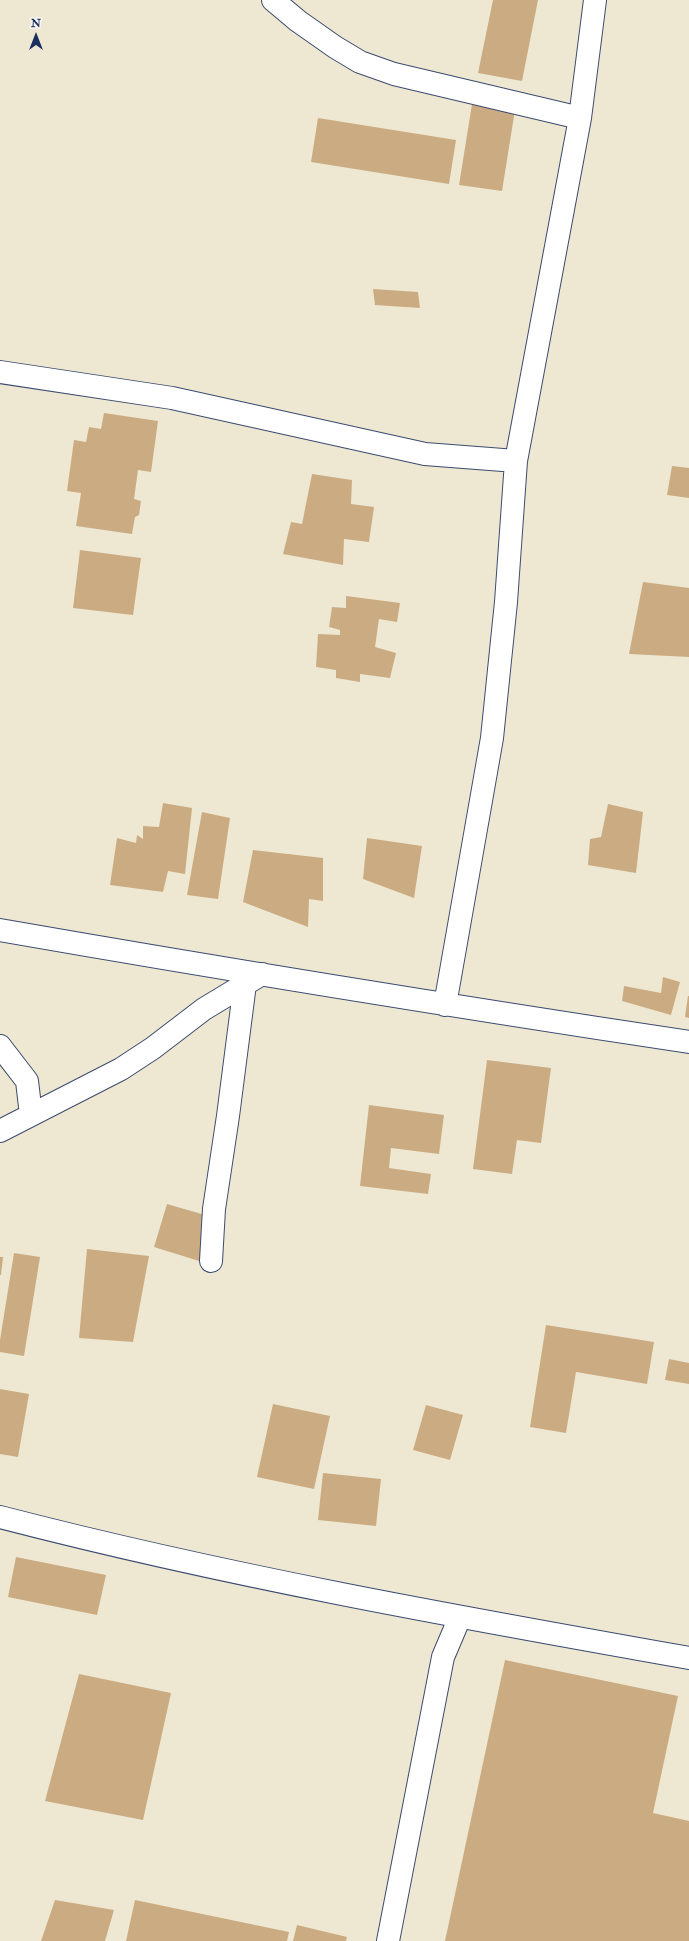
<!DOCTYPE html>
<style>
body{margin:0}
#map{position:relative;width:689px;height:1941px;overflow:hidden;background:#eee8d2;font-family:"IM FELL Double Pica",serif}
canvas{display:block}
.north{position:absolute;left:16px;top:16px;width:40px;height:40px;-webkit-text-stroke:3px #f6f6f2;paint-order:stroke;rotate:0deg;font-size:11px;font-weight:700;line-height:16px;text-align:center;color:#1b2f5e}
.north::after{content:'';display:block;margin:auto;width:14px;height:18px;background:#1b2f5e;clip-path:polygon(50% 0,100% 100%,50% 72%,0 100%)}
</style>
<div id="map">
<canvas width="689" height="1941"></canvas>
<div class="north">N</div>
</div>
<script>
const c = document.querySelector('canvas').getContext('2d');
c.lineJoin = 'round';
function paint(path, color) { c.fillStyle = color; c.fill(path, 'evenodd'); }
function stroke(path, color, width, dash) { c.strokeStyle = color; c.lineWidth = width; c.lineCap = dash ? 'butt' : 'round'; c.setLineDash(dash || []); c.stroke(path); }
const building = new Path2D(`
 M 493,0 L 538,0 L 522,81 L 478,73 Z
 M 472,104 L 515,110 L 502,191 L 459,185 Z
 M 318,118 L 456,140 L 449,184 L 311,162 Z
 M 373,289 L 418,292 L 420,308 L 375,305 Z
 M 104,413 L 158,421 L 151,472 L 138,470 L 134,499 L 141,501 L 139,515 L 135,517 L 132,534 L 76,526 L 81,493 L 67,491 L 74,440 L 86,442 L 89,427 L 101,429 Z
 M 672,466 L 689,468 L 689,498 L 667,495 Z
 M 312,474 L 352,480 L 351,504 L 374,507 L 369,542 L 344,539 L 343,565 L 283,554 L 291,522 L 302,524 Z
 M 80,550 L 141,558 L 133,615 L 73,608 Z
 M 643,582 L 689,588 L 689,657 L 629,654 Z
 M 346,596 L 400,603 L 397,622 L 379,619 L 375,647 L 396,653 L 390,678 L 360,674 L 360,682 L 336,678 L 336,670 L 316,667 L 318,634 L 340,635 L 340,630 L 329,627 L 332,607 L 346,608 Z
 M 163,803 L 192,808 L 185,874 L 168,871 L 163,892 L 110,885 L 117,838 L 136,843 L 137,835 L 143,839 L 143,826 L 159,827 Z
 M 608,804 L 643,812 L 636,873 L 588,865 L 590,839 L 601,837 Z
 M 202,812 L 230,818 L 218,899 L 187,895 Z
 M 367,838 L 422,846 L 414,898 L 363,879 Z
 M 253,850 L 323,858 L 323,901 L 309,899 L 308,927 L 243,902 Z
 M 663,977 L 680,982 L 671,1015 L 622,1001 L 624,986 L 661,993 Z
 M 688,996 L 689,996 L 689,1018 L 685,1017 Z
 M 487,1060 L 551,1068 L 541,1143 L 517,1140 L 512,1174 L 473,1169 Z
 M 369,1105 L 444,1115 L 439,1154 L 391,1148 L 389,1168 L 431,1174 L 428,1194 L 360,1186 Z
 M 167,1204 L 212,1217 L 199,1261 L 154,1247 Z
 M 87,1249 L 149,1256 L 133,1342 L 79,1338 Z
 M 14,1253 L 40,1257 L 24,1356 L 0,1352 L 0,1340 Z
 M 0,1257 L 3,1257 L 1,1275 L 0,1275 Z
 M 546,1325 L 654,1342 L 647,1384 L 576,1372 L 566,1433 L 530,1427 Z
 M 669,1359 L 689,1363 L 689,1384 L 665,1380 Z
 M 0,1389 L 29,1394 L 18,1457 L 0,1454 Z
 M 273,1404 L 330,1416 L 314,1489 L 257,1477 Z
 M 426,1405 L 463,1415 L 450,1460 L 413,1450 Z
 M 323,1473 L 381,1479 L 376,1526 L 318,1520 Z
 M 16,1557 L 106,1575 L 97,1615 L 8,1597 Z
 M 505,1660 L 678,1696 L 653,1813 L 689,1821 L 689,1941 L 445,1941 Z
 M 79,1674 L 171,1693 L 143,1820 L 45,1801 Z
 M 55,1900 L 114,1910 L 105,1941 L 41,1941 Z
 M 135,1900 L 289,1932 L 287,1941 L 126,1941 Z
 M 297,1925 L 347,1937 L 346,1941 L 293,1941 Z`);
const minor = new Path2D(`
 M 273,0 L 298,21 L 335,47 L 360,62 L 394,74 L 580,118
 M 0,372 L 172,398 L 425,454 L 516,461
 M 0,930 C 229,970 459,1007 689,1042
 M 445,1005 L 492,738 L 506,602 L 516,461 L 580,118 L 595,0
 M 0,1046 L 27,1081 L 31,1115
 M 0,1131 L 121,1069 L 153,1048 L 204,1009 L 262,974
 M 211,1261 L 214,1209 L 228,1116 L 245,984
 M 0,1517 C 227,1576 458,1617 689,1658
 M 388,1941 L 443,1657 L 460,1617`);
paint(building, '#cbac82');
stroke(minor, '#3b4b6f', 24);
stroke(minor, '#fff', 22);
</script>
